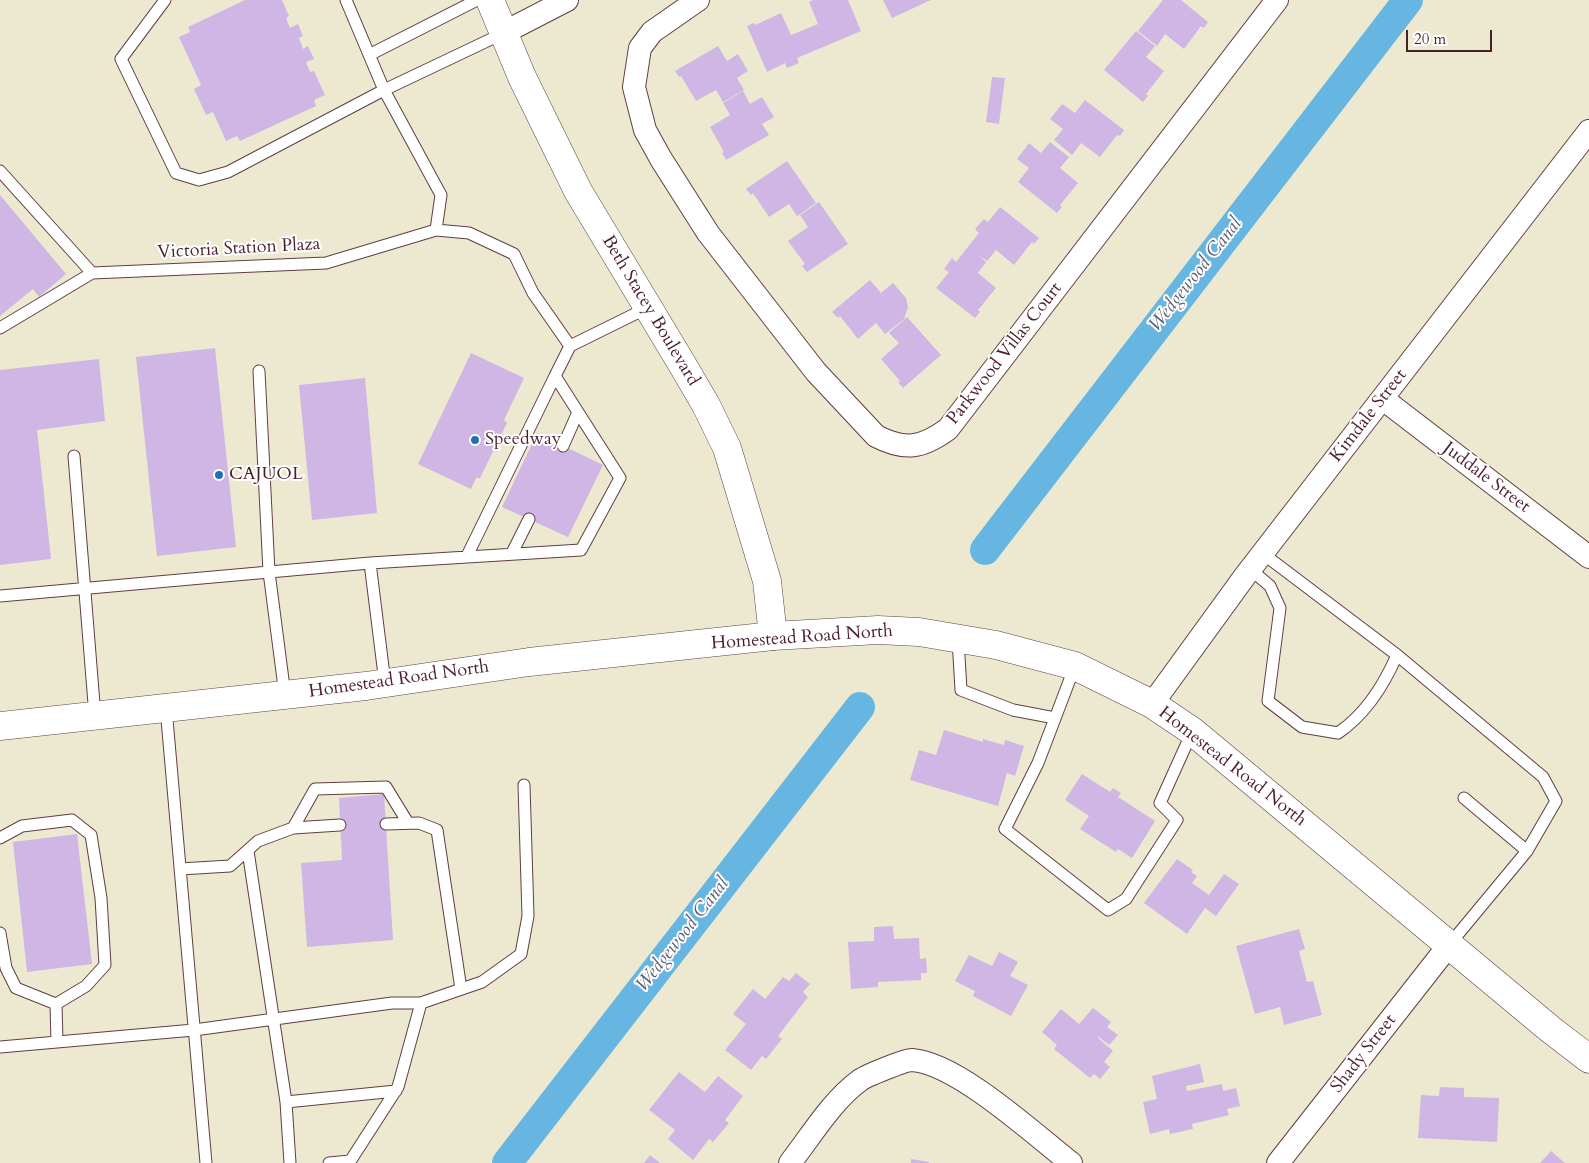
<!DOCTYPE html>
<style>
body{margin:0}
#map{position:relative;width:1589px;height:1163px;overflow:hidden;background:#ede9d0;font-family:Cardo,serif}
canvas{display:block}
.scale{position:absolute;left:1406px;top:30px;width:86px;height:22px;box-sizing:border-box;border:2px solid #4a1f2b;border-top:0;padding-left:6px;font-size:15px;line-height:18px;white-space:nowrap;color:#4a1f2b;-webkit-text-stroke:4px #fff;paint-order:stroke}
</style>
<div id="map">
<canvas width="1589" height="1163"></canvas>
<div class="scale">20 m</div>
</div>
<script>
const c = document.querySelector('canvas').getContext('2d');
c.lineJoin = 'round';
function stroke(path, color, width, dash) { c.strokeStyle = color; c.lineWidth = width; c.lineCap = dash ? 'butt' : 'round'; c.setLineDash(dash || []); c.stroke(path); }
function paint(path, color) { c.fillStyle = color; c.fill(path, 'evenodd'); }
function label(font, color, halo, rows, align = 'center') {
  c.font = font + ' Cardo,serif'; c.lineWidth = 4; c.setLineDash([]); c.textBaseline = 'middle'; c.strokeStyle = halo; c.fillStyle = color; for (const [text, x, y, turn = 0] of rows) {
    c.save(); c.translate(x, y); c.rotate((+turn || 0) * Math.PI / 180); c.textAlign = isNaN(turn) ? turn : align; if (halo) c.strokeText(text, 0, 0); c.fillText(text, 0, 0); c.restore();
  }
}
const canal = new Path2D(`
 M 985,550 L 1408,0
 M 507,1163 L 860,707`);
const building = new Path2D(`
 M 245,0 L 282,0 L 289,16 L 286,18 L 290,28 L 298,24 L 303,36 L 299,38 L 303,49 L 308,46 L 314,59 L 306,62 L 310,72 L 314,71 L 325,95 L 314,100 L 316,106 L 240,141 L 237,136 L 226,141 L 213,112 L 206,115 L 194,89 L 201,85 L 179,37 L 190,32 L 188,27 Z
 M 813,0 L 848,0 L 861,31 L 797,58 L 799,63 L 787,68 L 785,63 L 767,72 L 747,26 L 754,23 L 755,25 L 781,13 L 791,35 L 818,24 L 809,2 Z
 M 883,0 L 931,0 L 892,18 Z
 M 1163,0 L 1181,0 L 1208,22 L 1204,28 L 1201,26 L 1184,49 L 1165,34 L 1157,46 L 1138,31 Z
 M 1136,31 L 1155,46 L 1146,57 L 1164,71 L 1146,94 L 1148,96 L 1143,102 L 1104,70 Z
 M 718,46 L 727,61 L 738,54 L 748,71 L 737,78 L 744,90 L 723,102 L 716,90 L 696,101 L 681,76 L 679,77 L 675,71 Z
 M 992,77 L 1005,78 L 999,124 L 986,122 Z
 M 743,91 L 750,104 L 762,97 L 774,117 L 762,124 L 769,135 L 726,160 L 722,153 L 724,152 L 710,127 L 730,115 L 723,103 Z
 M 1085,100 L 1124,130 L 1120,136 L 1117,135 L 1100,157 L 1081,143 L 1072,155 L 1054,140 L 1063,129 L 1050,119 L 1062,104 L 1075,113 Z
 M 1050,142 L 1069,157 L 1060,168 L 1078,183 L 1060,205 L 1062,207 L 1057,213 L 1018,182 L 1029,168 L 1017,159 L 1029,143 L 1041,153 Z
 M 787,161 L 816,203 L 797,216 L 789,204 L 769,217 L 753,193 L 751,195 L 746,189 Z
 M 0,195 L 66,274 L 39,297 L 33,289 L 0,316 Z
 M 819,202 L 848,244 L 807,272 L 802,266 L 805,264 L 788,241 L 808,227 L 800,215 Z
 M 1000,207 L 1039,238 L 1034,244 L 1032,242 L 1014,265 L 996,250 L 987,261 L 978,255 L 986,262 L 978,273 L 996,288 L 978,310 L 980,312 L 975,318 L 936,288 L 949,272 L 944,269 L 952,258 L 956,262 L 979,233 L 975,229 L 984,219 L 988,222 Z
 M 870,280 L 881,293 L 893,283 L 906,298 L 908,307 L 904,319 L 885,334 L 876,323 L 858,339 L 840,316 L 838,318 L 832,312 Z
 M 907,317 L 941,355 L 903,388 L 898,382 L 900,381 L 881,359 L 899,343 L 889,333 Z
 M 215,348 L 236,547 L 157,556 L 136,357 Z
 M 471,353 L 524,378 L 504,420 L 507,423 L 480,478 L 476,478 L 471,489 L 418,464 Z
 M 99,359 L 105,421 L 37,430 L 51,559 L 0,565 L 0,370 Z
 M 365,378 L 377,513 L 312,520 L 299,385 Z
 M 537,433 L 603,465 L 568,537 L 502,507 Z
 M 944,730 L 983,742 L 983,739 L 1004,745 L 1005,740 L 1024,746 L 1015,776 L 1007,773 L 998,806 L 910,780 L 919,750 L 936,755 Z
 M 1082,774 L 1110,792 L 1113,788 L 1121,793 L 1118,797 L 1155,821 L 1132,858 L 1118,849 L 1116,852 L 1080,829 L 1089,816 L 1065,800 Z
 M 384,794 L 393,940 L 307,947 L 301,863 L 342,860 L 339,798 Z
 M 77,834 L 92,964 L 27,972 L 13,842 Z
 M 1177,859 L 1193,870 L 1191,872 L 1197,876 L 1192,883 L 1209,895 L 1224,874 L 1239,884 L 1216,916 L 1205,908 L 1187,934 L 1144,903 Z
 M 893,926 L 894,939 L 919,938 L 920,959 L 926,958 L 927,973 L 921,973 L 921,980 L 878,982 L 878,987 L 851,989 L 848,942 L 874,941 L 874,927 Z
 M 1299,929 L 1305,949 L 1299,951 L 1307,982 L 1313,981 L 1322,1015 L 1284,1025 L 1280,1007 L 1255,1014 L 1236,946 Z
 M 999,952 L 1018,962 L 1010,976 L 1028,985 L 1011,1016 L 973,996 L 975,991 L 955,981 L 969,955 L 992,966 Z
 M 796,973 L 810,984 L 803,992 L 808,997 L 778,1036 L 782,1039 L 766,1059 L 762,1056 L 751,1070 L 725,1050 L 746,1024 L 733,1014 L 753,989 L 765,999 L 783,977 L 789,981 Z
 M 1093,1008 L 1111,1022 L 1107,1027 L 1118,1035 L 1109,1045 L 1099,1037 L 1098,1038 L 1113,1051 L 1104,1062 L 1110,1067 L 1100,1079 L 1094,1074 L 1090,1078 L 1054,1049 L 1057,1045 L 1042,1032 L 1061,1009 L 1079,1024 Z
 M 1200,1064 L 1204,1082 L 1186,1086 L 1187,1091 L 1222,1084 L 1223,1091 L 1236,1088 L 1240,1106 L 1227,1109 L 1229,1115 L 1192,1124 L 1193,1129 L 1170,1134 L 1169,1129 L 1150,1134 L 1143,1102 L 1157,1099 L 1152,1076 Z
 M 679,1072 L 705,1092 L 718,1076 L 743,1096 L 725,1120 L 729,1123 L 713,1142 L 709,1139 L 693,1160 L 668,1139 L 675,1130 L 649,1110 Z
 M 1440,1087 L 1464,1088 L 1464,1097 L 1499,1098 L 1497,1142 L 1418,1138 L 1421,1095 L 1439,1096 Z
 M 1551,1151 L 1565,1163 L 1540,1163 Z
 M 650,1155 L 660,1163 L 644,1163 Z
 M 911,1159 L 929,1162 L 929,1163 L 911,1163 Z`);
const service = new Path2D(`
 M 165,0 L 121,59 L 176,173 L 199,180 L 228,172 L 384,90 L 504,33
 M 346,0 L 384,90 L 441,195 L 436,230
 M 369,55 L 477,0
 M 0,171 L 92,273
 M 0,328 L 92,273 L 326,263 L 436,230 L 469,233 L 514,254 L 533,293 L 570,346 L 647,308
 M 259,371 L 269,572 L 285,695
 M 563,446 L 578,412
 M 74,456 L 95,716
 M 512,553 L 529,519
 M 1262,553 L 1397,655 L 1543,777 L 1556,801 L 1527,851 L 1449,945
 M 467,556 L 555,376
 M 370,563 L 385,683
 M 1250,569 L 1270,586 L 1280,608 L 1268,701 L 1302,727 L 1338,733 C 1366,714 1384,685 1397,655
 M 0,596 L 370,563 L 581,550 L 620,478 L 555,376 L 570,346
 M 958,639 L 961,690 L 1013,710 L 1055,718
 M 1075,666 L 1038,763 L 1005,829 L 1108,910 L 1126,899 L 1177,820 L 1160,803 L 1192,732
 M 166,708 L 206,1163
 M 1464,798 L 1527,851
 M 386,824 L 419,823 L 437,830 L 461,989
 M 293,828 L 315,789 L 386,787 L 408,823
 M 0,838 L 22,826 L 72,820 L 91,835 L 101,898 L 105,965 L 86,986 L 56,1004
 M 248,851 L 286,1102 L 396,1091
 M 180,869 L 230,866 L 258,841 L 293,828 L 340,825
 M 0,933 L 6,968 L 16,988 L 56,1004
 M 421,1003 L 482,982 L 521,954 L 528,916 L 524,785
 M 56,1004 L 57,1042
 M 0,1047 L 194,1030 L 392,1003 L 421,1003 L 398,1087 L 349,1163
 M 286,1102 L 290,1163
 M 329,1163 L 350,1161`);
const minor = new Path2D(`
 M 698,0 L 652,32 L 640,48 L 634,87 L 645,130 L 661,159 L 708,233 L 816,372 L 876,436 C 905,451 922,448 948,429 L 1277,0
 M 505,32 L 567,0
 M 1383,399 L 1589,557
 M 1152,704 L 1245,576 L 1589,131
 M 790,1163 C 811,1136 831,1102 859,1081 C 865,1076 905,1060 912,1060 C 957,1063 1034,1134 1071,1163
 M 1278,1163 L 1449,945`);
const tertiary = new Path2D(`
 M 490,0 L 522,77 L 578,191 L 682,364 L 706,405 L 727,448 L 767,581 L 773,636`);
const secondary = new Path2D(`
 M 0,726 L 366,686 L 529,662 L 773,636 L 878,630 L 919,632 L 996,645 L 1075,666 L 1152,704 L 1192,731 L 1550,1029 L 1589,1059`);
const markers = [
 [475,440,5,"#1f6fb2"],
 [219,475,5,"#1f6fb2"]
];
const streetNames = [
 ["Victoria Station Plaza",239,249,-3],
 ["Beth Stacey Boulevard",650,311,59],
 ["Parkwood Villas Court",1005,354,-52],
 ["Kimdale Street",1369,416,-52],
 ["Juddale Street",1486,478,37],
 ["Homestead Road North",802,638,-4],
 ["Homestead Road North",399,680,-8],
 ["Homestead Road North",1232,767,38],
 ["Shady Street",1364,1054,-52]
];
const poiNames = [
 ["Speedway",485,440],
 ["CAJUOL",229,475]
];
const waterNames = [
 ["Wedgewood Canal",1196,275,-52],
 ["Wedgewood Canal",683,935,-52]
];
stroke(canal, '#67b6e1', 30);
paint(building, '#d0b6e4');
stroke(service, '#623d44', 13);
stroke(minor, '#623d44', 24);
stroke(tertiary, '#623d44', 29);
stroke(secondary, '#623d44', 29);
stroke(service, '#fff', 11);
stroke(minor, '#fff', 22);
stroke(tertiary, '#fff', 28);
stroke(secondary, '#fff', 28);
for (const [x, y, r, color] of markers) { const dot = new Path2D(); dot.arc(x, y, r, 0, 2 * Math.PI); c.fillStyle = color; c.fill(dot); stroke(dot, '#fff', 2); }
label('18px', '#4a1f2b', '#fff', streetNames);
label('18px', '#4a1f2b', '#fff', poiNames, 'left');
label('italic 19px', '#565b74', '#fff', waterNames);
</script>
